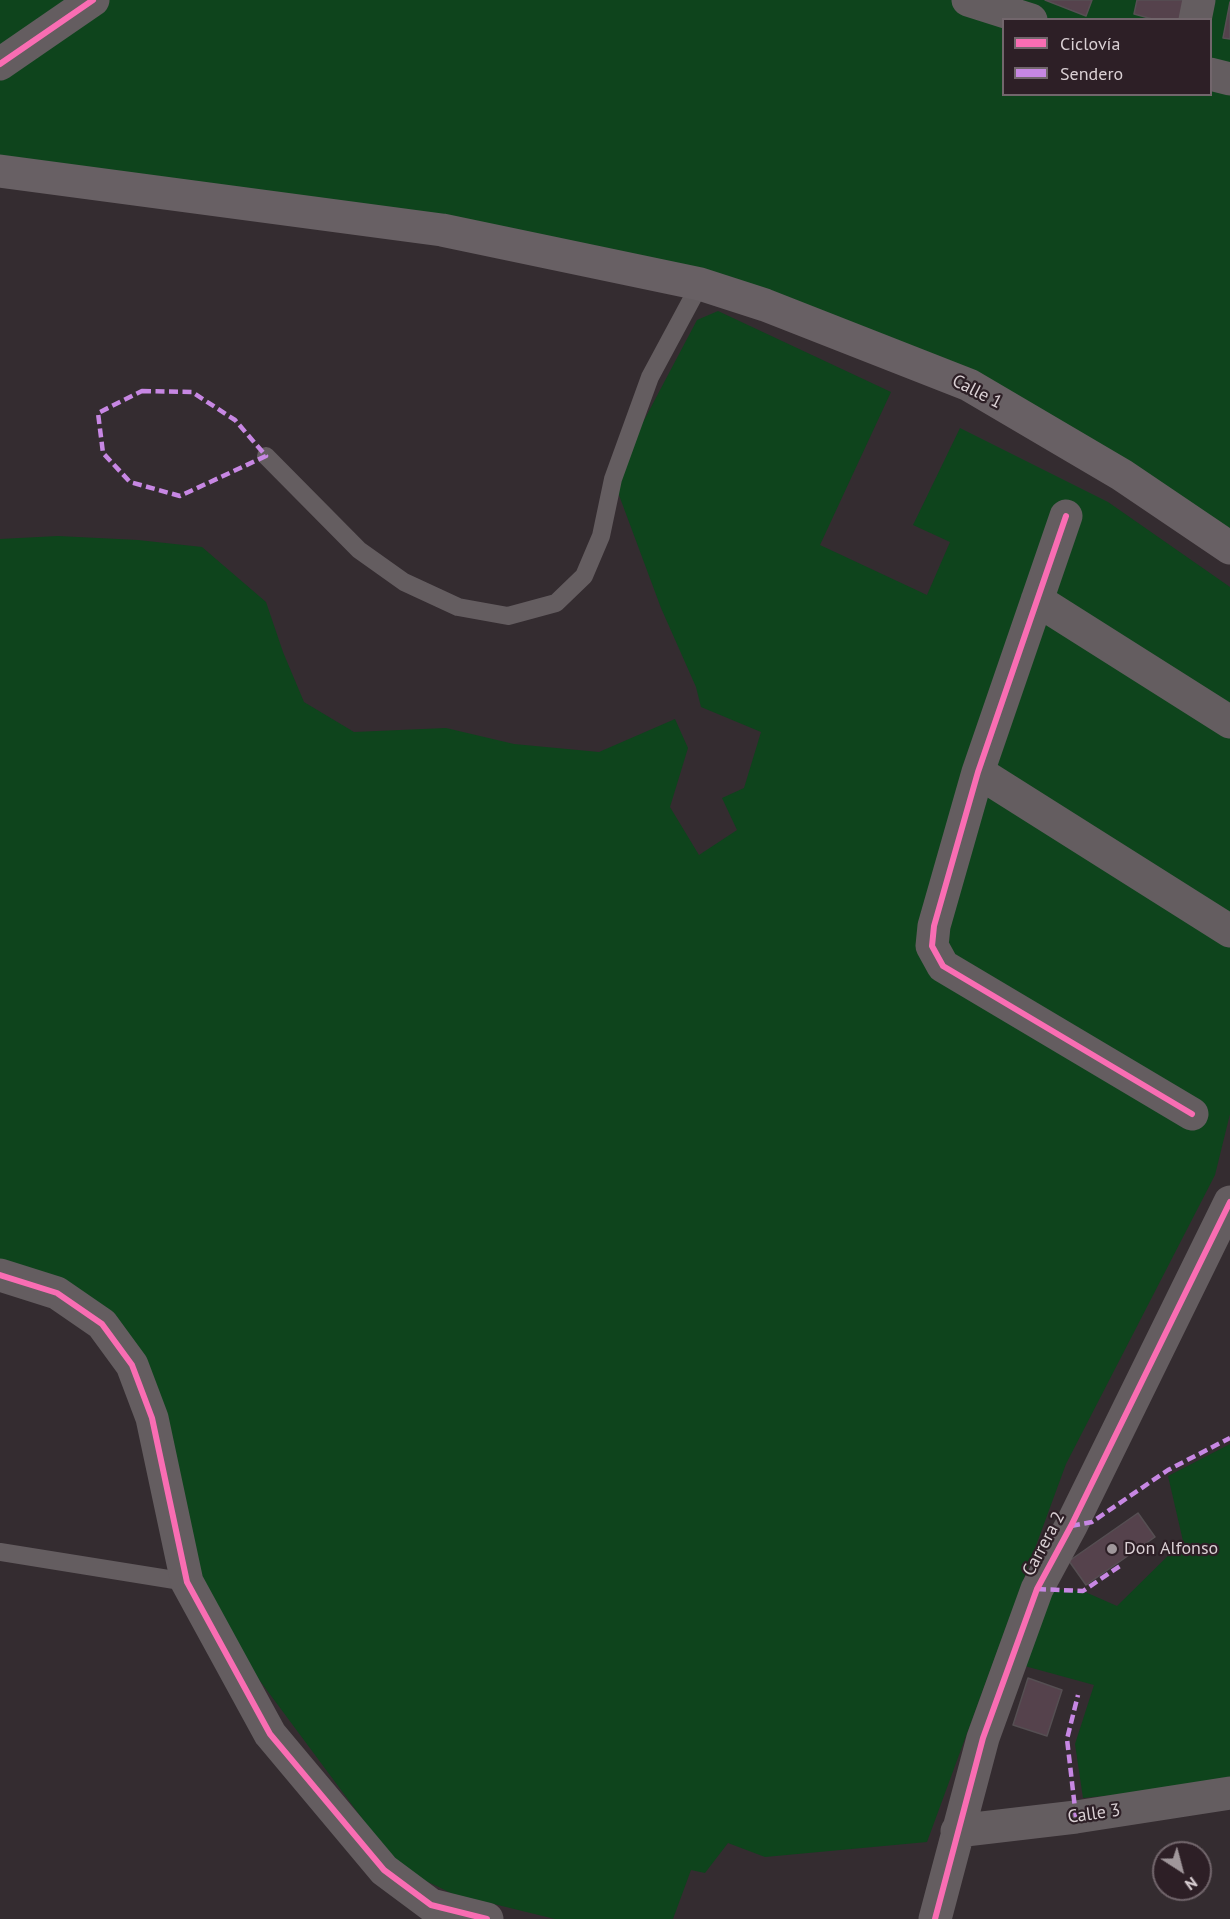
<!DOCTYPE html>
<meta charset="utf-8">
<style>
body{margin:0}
#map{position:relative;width:1230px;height:1919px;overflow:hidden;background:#342c30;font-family:"PT Sans",sans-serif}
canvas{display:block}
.legend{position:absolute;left:1002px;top:18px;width:210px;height:78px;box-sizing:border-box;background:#2d1f26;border:2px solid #72666c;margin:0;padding:8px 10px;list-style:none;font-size:18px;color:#dad0d4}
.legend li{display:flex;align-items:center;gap:12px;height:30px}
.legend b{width:30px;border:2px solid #72666c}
.north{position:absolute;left:1152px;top:1841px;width:60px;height:60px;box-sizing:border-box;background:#2d1f26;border:2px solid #72666c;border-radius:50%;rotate:144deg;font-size:16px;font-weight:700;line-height:24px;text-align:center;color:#dad0d4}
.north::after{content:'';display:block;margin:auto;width:21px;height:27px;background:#a0979b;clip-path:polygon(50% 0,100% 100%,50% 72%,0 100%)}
</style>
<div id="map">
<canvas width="1230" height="1919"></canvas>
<ul class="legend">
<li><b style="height:8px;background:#f96db3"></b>Ciclovía</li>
<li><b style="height:8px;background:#c787e3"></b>Sendero</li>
</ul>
<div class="north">N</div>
</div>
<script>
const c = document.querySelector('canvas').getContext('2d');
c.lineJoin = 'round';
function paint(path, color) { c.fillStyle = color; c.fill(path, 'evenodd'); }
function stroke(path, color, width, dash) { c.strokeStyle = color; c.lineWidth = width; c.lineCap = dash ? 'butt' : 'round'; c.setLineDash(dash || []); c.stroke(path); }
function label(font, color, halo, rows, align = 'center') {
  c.font = font + ' "PT Sans",sans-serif'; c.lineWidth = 4.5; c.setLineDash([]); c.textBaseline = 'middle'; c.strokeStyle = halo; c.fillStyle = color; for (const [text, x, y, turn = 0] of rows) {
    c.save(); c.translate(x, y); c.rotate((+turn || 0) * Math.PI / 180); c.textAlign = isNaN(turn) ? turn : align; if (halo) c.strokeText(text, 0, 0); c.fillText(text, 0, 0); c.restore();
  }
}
const green = new Path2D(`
 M 0,0 L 1230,0 L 1230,554 L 969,389 L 770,310 L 437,221 L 0,172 ZM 1004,20 L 1210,20 L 1210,94 L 1004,94 Z
 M 718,311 L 891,392 L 820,545 L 927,595 L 950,542 L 913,525 L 960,428 L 1108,502 L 1230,587 L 1230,1114 L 1215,1175 L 1066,1464 L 927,1842 L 765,1857 L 728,1843 L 705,1873 L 691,1870 L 673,1919 L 555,1919 L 453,1894 L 399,1868 L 214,1619 L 132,1360 L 0,1271 L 0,539 L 58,536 L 138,540 L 202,547 L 266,602 L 283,652 L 304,702 L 354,732 L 446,728 L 514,744 L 599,752 L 675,719 L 688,748 L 670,807 L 699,855 L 737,830 L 722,798 L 744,788 L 761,732 L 701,707 L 696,687 L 661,608 L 613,479 L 697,320 Z
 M 1230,1444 L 1230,1780 L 1184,1788 L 1083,1798 L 1075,1744 L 1094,1685 L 1021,1665 L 1049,1589 L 1083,1591 L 1117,1606 L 1183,1541 L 1168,1476 Z`);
const building = new Path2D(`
 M 1045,0 L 1092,0 L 1086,16 Z
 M 1137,0 L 1187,0 L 1183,20 L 1156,20 L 1134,14 Z
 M 1230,2 L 1230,39 L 1223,38 Z
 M 1138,1513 L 1155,1537 L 1086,1585 L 1069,1561 Z
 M 1028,1678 L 1062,1690 L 1047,1736 L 1013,1725 Z`);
const service = new Path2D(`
 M 266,456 L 359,550 L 404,582 L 458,607 L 508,616 L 556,603 L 584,576 L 601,536 L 613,479 L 650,377 L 700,284
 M 0,1552 L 187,1582`);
const minor = new Path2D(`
 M 968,0 L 1031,20
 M 1195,20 L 1199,0
 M 0,64 L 93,0
 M 1210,74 L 1230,79
 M 1066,516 L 978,772 L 934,926 L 932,946 L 943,966 L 1192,1114
 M 1037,600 L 1230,722
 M 978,772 L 1230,931
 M 0,1275 L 57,1293 L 102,1324 L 132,1365 L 152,1418 L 187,1582 L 270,1734 L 384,1870 L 431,1905 L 487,1919
 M 957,1831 L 1076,1817 L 1230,1793
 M 935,1919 L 983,1738 L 1037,1589 L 1071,1526 L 1230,1202`);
const secondary = new Path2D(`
 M 0,171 L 442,230 L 700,284 L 765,305 L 969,385 L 1122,475 L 1230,548`);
const quiet = new Path2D(`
 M 142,391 L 192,392 L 235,420 L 266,456 L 180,496 L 130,482 L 103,453 L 98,413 Z
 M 1071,1526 L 1092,1522 L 1168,1470 L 1230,1438
 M 1037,1589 L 1083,1591 L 1120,1566
 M 1076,1817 L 1067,1739 L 1078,1695`);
const cycleway = new Path2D(`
 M 0,64 L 93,0
 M 1066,516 L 978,772 L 934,926 L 932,946 L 943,966 L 1192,1114
 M 0,1275 L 57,1293 L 102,1324 L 132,1365 L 152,1418 L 187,1582 L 270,1734 L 384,1870 L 431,1905 L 487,1919
 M 935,1919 L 983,1738 L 1037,1589 L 1071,1526 L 1230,1202`);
const markers = [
 [1112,1549,6,"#a0979b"]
];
const streetNames = [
 ["Calle 1",977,392,27],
 ["Carrera 2",1044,1544,-62],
 ["Calle 3",1094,1814,-8]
];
const poiNames = [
 ["Don Alfonso",1124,1549]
];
paint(green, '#0e441c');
paint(building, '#55424c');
stroke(building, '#564f53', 1.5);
stroke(service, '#645d60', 18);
stroke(minor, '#645d60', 33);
stroke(secondary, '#686064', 33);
stroke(quiet, '#c787e3', 4.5, [9, 4.5]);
stroke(cycleway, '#f96db3', 6);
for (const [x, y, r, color] of markers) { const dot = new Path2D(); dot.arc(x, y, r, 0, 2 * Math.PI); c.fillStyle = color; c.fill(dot); stroke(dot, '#2d1f26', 2); }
label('18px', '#dad0d4', '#2d1f26', streetNames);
label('18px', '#dad0d4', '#2d1f26', poiNames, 'left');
</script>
